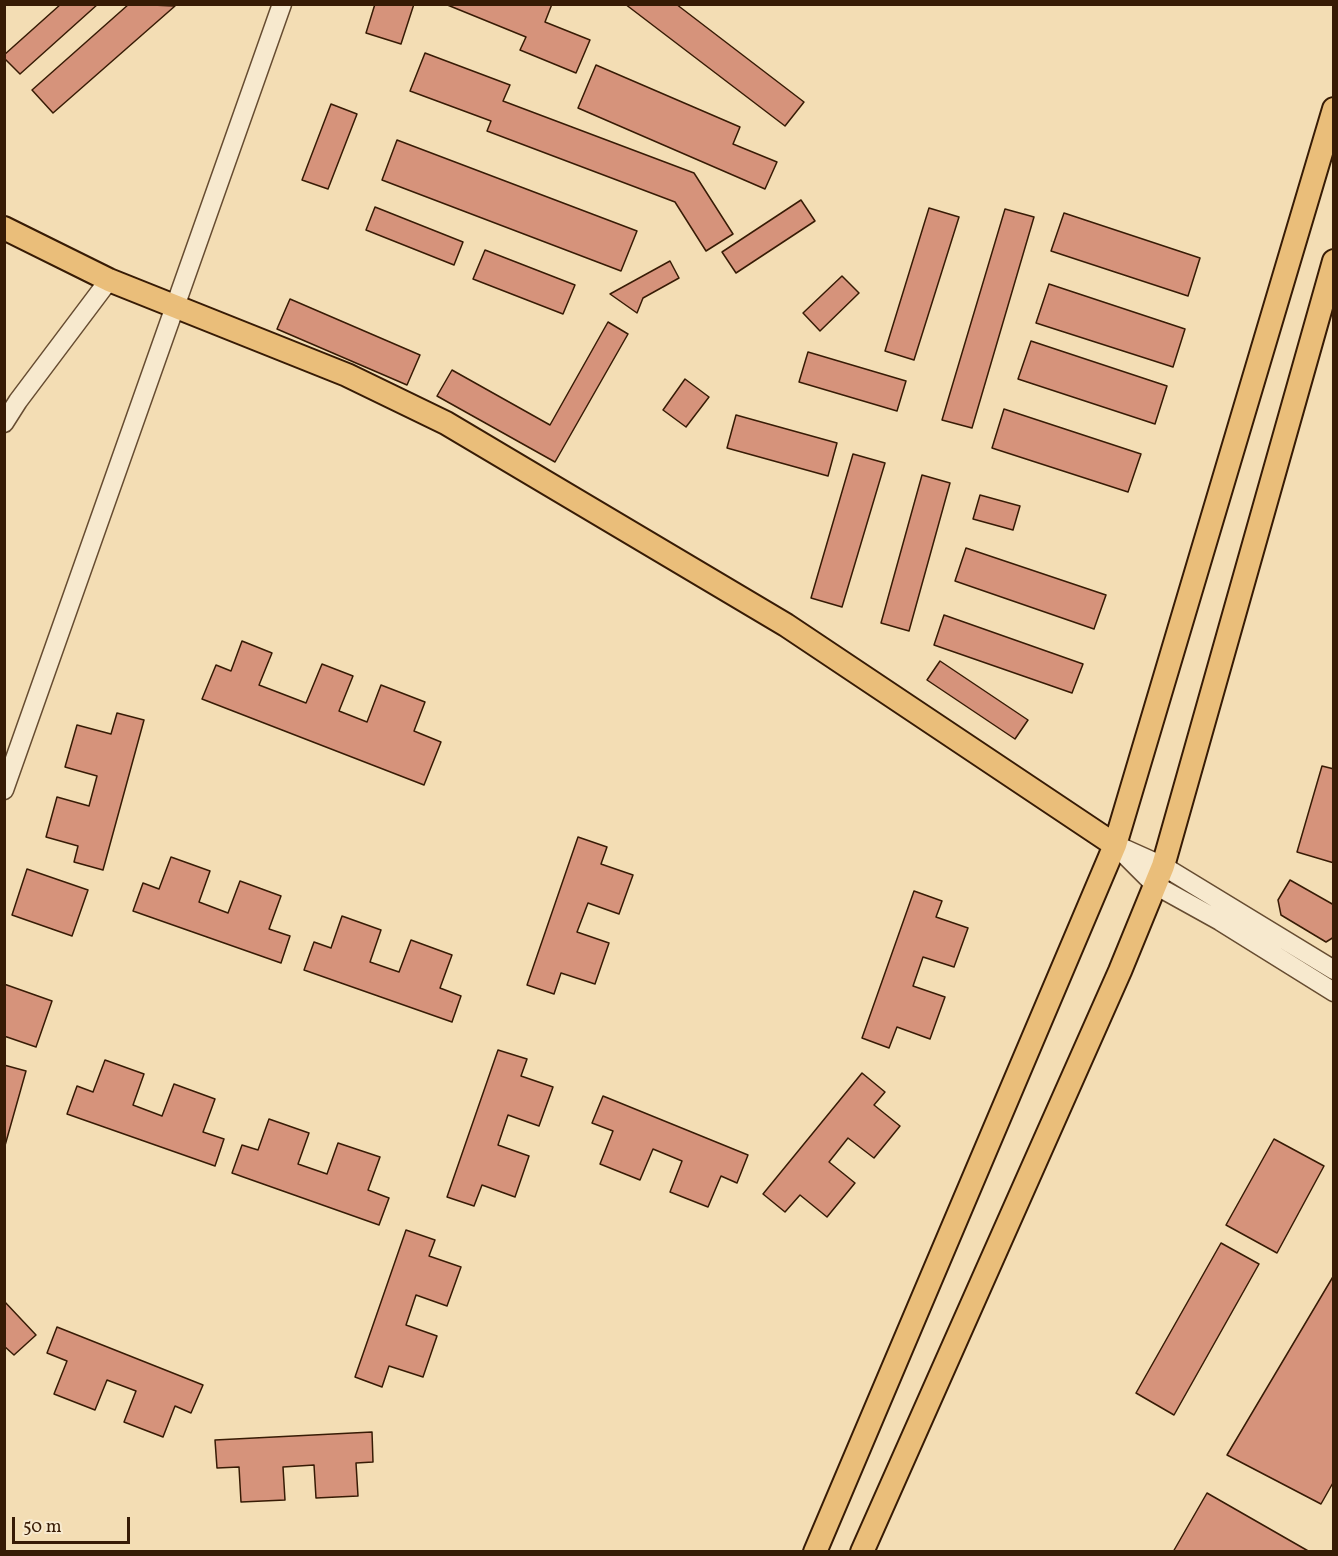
<!DOCTYPE html>
<style>
body{margin:0}
#map{position:relative;width:1338px;height:1556px;overflow:hidden;background:#f3ddb4;font-family:Vollkorn,serif}
canvas{display:block}
.frame{position:absolute;inset:0;border:6px solid #371b05;pointer-events:none}
.scale{position:absolute;left:12px;top:1517px;width:118px;height:27px;box-sizing:border-box;border:3px solid #371b05;border-top:0;padding-left:8px;font-size:18px;line-height:21px;white-space:nowrap;color:#371b05;-webkit-text-stroke:4px #f7e9ce;paint-order:stroke}
</style>
<div id="map">
<canvas width="1338" height="1556"></canvas>
<div class="frame"></div>
<div class="scale">50 m</div>
</div>
<script>
const c = document.querySelector('canvas').getContext('2d');
c.lineJoin = 'round';
function paint(path, color) { c.fillStyle = color; c.fill(path, 'evenodd'); }
function stroke(path, color, width, dash) { c.strokeStyle = color; c.lineWidth = width; c.lineCap = dash ? 'butt' : 'round'; c.setLineDash(dash || []); c.stroke(path); }
const building = new Path2D(`
 M 61,4 L 98,4 L 20,74 L 4,58 L 4,55 Z
 M 129,4 L 175,6 L 53,113 L 32,90 Z
 M 375,4 L 414,4 L 401,44 L 366,33 Z
 M 445,4 L 552,4 L 545,22 L 590,40 L 576,73 L 520,50 L 526,37 Z
 M 625,4 L 676,4 L 804,102 L 785,126 Z
 M 425,53 L 510,85 L 503,101 L 694,173 L 733,234 L 706,251 L 675,202 L 487,131 L 491,121 L 410,91 Z
 M 596,65 L 740,127 L 733,144 L 777,162 L 765,189 L 578,108 Z
 M 331,104 L 357,114 L 328,189 L 302,180 Z
 M 397,140 L 637,231 L 621,271 L 382,180 Z
 M 801,200 L 815,221 L 736,273 L 722,252 Z
 M 375,207 L 463,242 L 454,265 L 366,230 Z
 M 929,208 L 959,217 L 914,360 L 885,351 Z
 M 1005,209 L 1034,217 L 972,428 L 942,420 Z
 M 1064,213 L 1200,258 L 1188,296 L 1051,251 Z
 M 485,250 L 575,285 L 563,314 L 473,279 Z
 M 670,261 L 679,278 L 643,298 L 637,313 L 610,294 Z
 M 842,276 L 859,293 L 820,331 L 803,313 Z
 M 1049,284 L 1185,329 L 1173,367 L 1036,323 Z
 M 290,299 L 420,355 L 407,385 L 277,329 Z
 M 608,322 L 628,334 L 555,462 L 437,396 L 452,370 L 550,425 Z
 M 1031,341 L 1167,386 L 1155,424 L 1018,379 Z
 M 808,352 L 906,381 L 897,411 L 799,382 Z
 M 685,379 L 709,397 L 686,427 L 663,410 Z
 M 1004,409 L 1141,454 L 1128,492 L 992,448 Z
 M 736,415 L 837,443 L 828,476 L 727,448 Z
 M 853,454 L 885,463 L 842,607 L 811,598 Z
 M 922,475 L 950,483 L 909,631 L 881,623 Z
 M 980,495 L 1020,506 L 1013,530 L 973,519 Z
 M 966,548 L 1106,595 L 1094,629 L 955,581 Z
 M 944,615 L 1083,664 L 1072,693 L 934,645 Z
 M 242,641 L 272,653 L 259,685 L 306,703 L 322,664 L 353,676 L 339,711 L 367,722 L 381,685 L 425,702 L 414,731 L 441,742 L 424,785 L 202,699 L 216,665 L 231,671 Z
 M 940,661 L 1028,720 L 1015,739 L 927,680 Z
 M 117,713 L 144,720 L 103,870 L 74,862 L 78,846 L 46,837 L 57,797 L 89,806 L 97,776 L 65,767 L 77,725 L 111,734 Z
 M 1322,766 L 1334,769 L 1334,863 L 1297,852 Z
 M 578,837 L 607,847 L 601,864 L 633,875 L 619,914 L 588,903 L 577,932 L 609,943 L 595,984 L 561,973 L 554,994 L 527,985 Z
 M 171,857 L 210,871 L 199,902 L 228,913 L 240,881 L 281,896 L 269,929 L 290,936 L 281,963 L 133,911 L 143,883 L 159,889 Z
 M 27,869 L 88,890 L 72,936 L 12,915 Z
 M 1290,880 L 1334,905 L 1334,937 L 1326,942 L 1281,915 L 1278,900 Z
 M 914,891 L 942,901 L 936,917 L 968,928 L 954,967 L 923,957 L 913,986 L 945,997 L 930,1039 L 897,1027 L 889,1048 L 862,1038 Z
 M 342,916 L 381,930 L 370,962 L 399,972 L 411,940 L 452,955 L 440,988 L 461,996 L 452,1022 L 304,970 L 314,942 L 331,948 Z
 M 4,984 L 52,1001 L 36,1047 L 4,1036 Z
 M 498,1050 L 527,1059 L 521,1076 L 553,1087 L 539,1126 L 508,1115 L 498,1145 L 529,1156 L 515,1197 L 482,1185 L 474,1206 L 447,1197 Z
 M 105,1060 L 144,1074 L 133,1105 L 162,1116 L 174,1084 L 215,1099 L 203,1132 L 224,1139 L 215,1166 L 67,1114 L 77,1086 L 93,1092 Z
 M 4,1065 L 26,1071 L 4,1149 Z
 M 862,1073 L 885,1092 L 874,1105 L 900,1126 L 874,1158 L 848,1138 L 829,1162 L 855,1183 L 827,1217 L 800,1195 L 785,1212 L 763,1194 Z
 M 603,1096 L 748,1155 L 737,1183 L 721,1176 L 708,1207 L 670,1192 L 682,1161 L 653,1149 L 640,1180 L 600,1164 L 613,1131 L 592,1123 Z
 M 269,1119 L 309,1133 L 298,1164 L 327,1174 L 338,1143 L 380,1157 L 368,1190 L 389,1198 L 379,1225 L 232,1173 L 242,1145 L 258,1150 Z
 M 1274,1139 L 1324,1166 L 1277,1253 L 1226,1225 Z
 M 406,1230 L 435,1240 L 429,1256 L 461,1267 L 447,1306 L 416,1295 L 406,1325 L 437,1336 L 423,1377 L 389,1366 L 382,1387 L 355,1377 Z
 M 1221,1243 L 1259,1264 L 1174,1415 L 1136,1393 Z
 M 1334,1275 L 1334,1481 L 1321,1504 L 1227,1455 Z
 M 4,1301 L 36,1335 L 14,1355 L 4,1346 Z
 M 57,1327 L 203,1385 L 191,1413 L 175,1406 L 163,1437 L 124,1422 L 136,1391 L 107,1380 L 95,1410 L 54,1394 L 67,1361 L 47,1353 Z
 M 372,1432 L 373,1462 L 356,1463 L 358,1496 L 316,1498 L 314,1465 L 283,1467 L 285,1500 L 241,1502 L 239,1467 L 217,1468 L 215,1440 Z
 M 1207,1493 L 1310,1552 L 1173,1552 Z`);
const minor = new Path2D(`
 M 4,423 L 18,401 L 109,280
 M 4,790 L 282,4
 M 1115,845 L 1155,885 L 1220,921 L 1334,992
 M 1125,849 L 1163,866 L 1334,970`);
const major = new Path2D(`
 M 4,228 L 109,280 L 347,375 L 446,423 L 786,625 L 1115,845
 M 815,1552 L 1115,845 L 1334,109
 M 862,1552 L 1120,971 L 1163,866 L 1334,261`);
paint(building, '#d6937b');
stroke(building, '#371b05', 1.5);
stroke(minor, '#664c31', 21);
stroke(major, '#371b05', 26);
stroke(minor, '#f7e9ce', 18);
stroke(major, '#eabe7a', 22);
</script>
